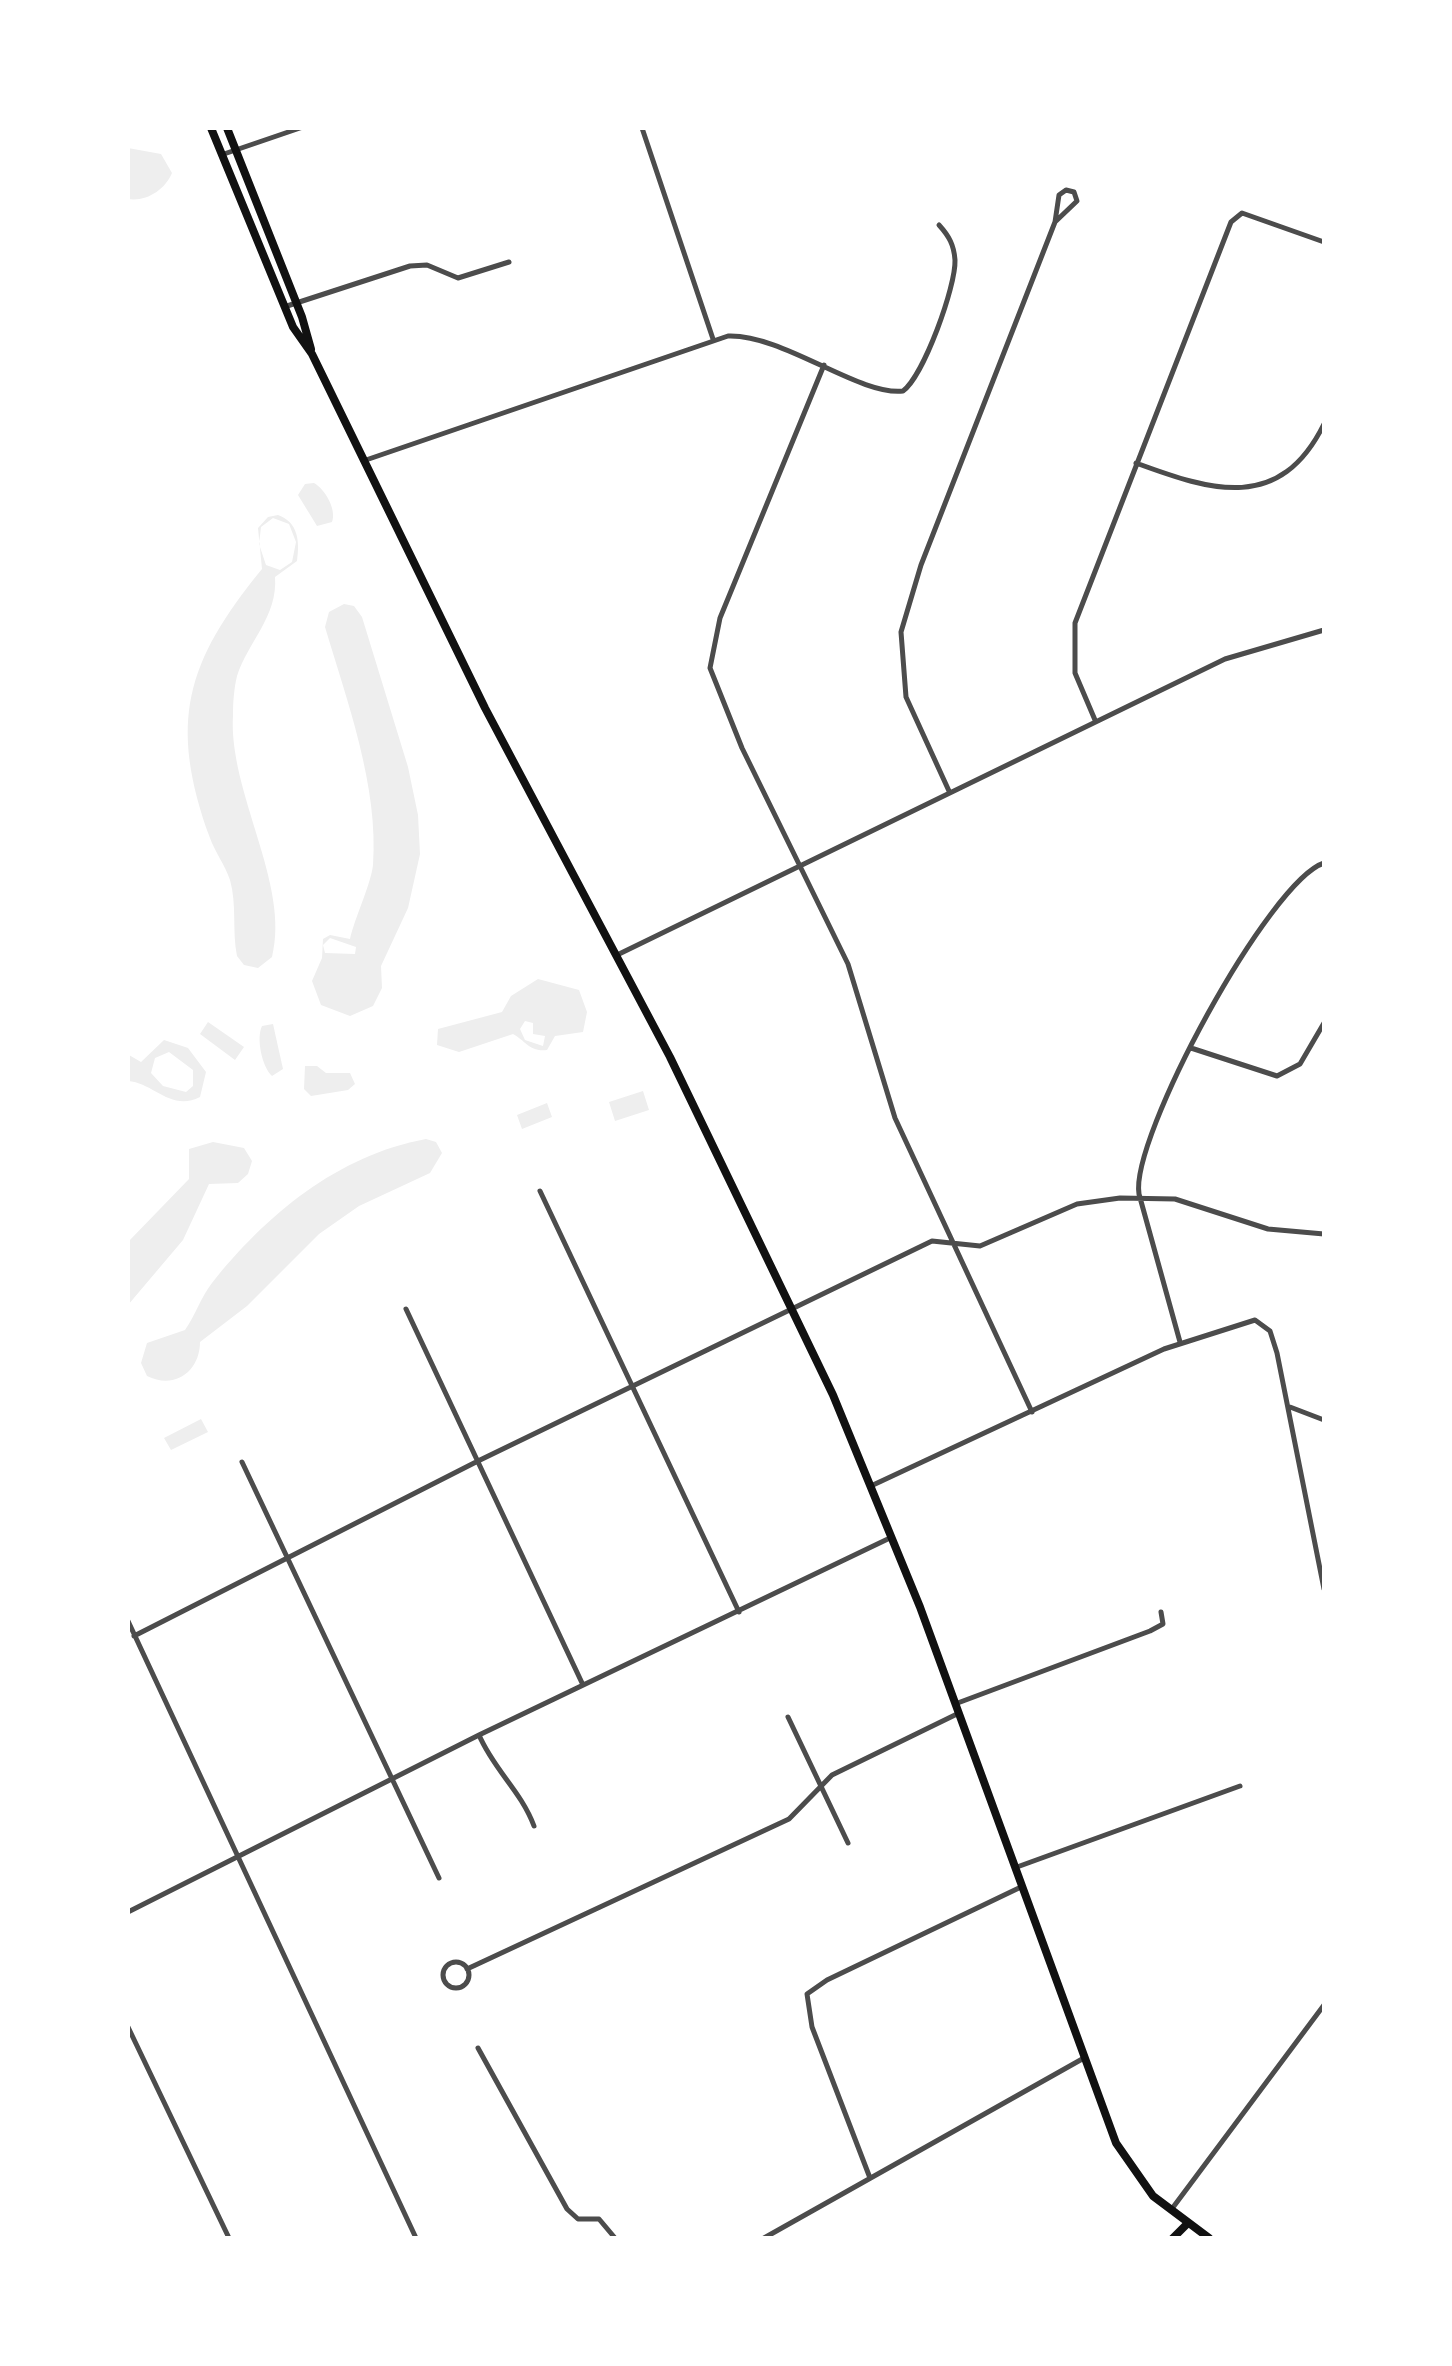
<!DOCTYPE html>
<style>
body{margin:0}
#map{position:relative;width:1452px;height:2366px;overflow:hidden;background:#fff;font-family:"Alegreya Sans",sans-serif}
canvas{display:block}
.frame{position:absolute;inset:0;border:130px solid #fff;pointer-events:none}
</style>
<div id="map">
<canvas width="1452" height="2366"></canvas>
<div class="frame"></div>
</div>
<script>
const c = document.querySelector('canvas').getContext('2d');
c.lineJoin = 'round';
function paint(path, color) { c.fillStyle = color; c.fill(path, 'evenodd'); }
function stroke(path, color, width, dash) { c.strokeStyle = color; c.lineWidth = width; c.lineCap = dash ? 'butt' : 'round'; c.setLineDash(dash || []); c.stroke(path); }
const green = new Path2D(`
 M 128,148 L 161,154 L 172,173 C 165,190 146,202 128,199 Z
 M 305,484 L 314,483 C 325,489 337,510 332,522 L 317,526 L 298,495 Z
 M 278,515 C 298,522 300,541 297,561 L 275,577 C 278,616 248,642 237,676 C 234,688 233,703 233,715 C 228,792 291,885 272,957 L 258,968 L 244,965 L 237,956 C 232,932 237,904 230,880 C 225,865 215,852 210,838 C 168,722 186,662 262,569 L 258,528 L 268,517 ZM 273,518 L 289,524 L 296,542 L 292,562 L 280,570 L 266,565 L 259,544 L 261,527 Z
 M 344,604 L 354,606 L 362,617 L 408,767 L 418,815 L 420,854 L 408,908 L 381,966 L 382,988 L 373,1006 L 350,1016 L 321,1005 L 312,981 L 322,958 L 323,939 L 330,935 L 350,939 C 355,917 371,884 373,865 C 379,787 347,701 325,627 L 329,612 ZM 330,938 L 356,947 L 355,954 L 325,953 L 323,945 Z
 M 538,979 L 579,990 L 587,1012 L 583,1032 L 555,1036 L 547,1050 C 529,1052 526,1041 513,1034 L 459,1052 L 437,1045 L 438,1029 L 502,1012 L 511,996 ZM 525,1021 L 533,1023 L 533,1034 L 545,1036 L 543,1046 L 525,1040 L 520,1029 Z
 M 208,1022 L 244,1047 L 235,1060 L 200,1034 Z
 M 273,1024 L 283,1069 L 272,1076 C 262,1067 256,1038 262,1026 Z
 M 128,1036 L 129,1055 L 141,1062 L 164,1040 L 188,1048 L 206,1072 L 200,1097 C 171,1112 154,1083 128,1081 ZM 169,1052 L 193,1070 L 193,1086 L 186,1092 L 163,1086 L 151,1073 L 155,1058 Z
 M 305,1066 L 317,1066 L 326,1073 L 350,1073 L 355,1084 L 348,1090 L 311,1096 L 304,1089 Z
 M 643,1091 L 649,1110 L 615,1121 L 609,1102 Z
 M 547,1103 L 552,1117 L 522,1129 L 517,1115 Z
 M 426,1139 L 436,1142 L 442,1153 L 430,1173 L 359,1206 L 319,1234 L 247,1306 L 200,1342 C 200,1371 175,1390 147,1376 L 141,1363 L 147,1343 L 185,1330 C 195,1316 201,1297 212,1283 C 266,1215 338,1155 426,1139 Z
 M 213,1142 L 244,1148 L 252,1161 L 248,1174 L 238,1183 L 209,1184 L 183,1240 L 128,1305 L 128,1242 L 189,1179 L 189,1149 Z
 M 201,1419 L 208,1432 L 171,1450 L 164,1438 Z`);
const minor = new Path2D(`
 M 642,128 L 713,339
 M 221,155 L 300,128
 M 1066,190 L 1074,192 L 1077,201 L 1055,222 L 1059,195 Z
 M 284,307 L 410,266 L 427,265 L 458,278 L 509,262
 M 824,365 L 720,618 L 710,668 L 742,748 L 848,964 L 895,1118 L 1032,1412
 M 363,461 L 728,336 C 783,334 859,396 903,391 C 924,375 956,286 955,260 C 954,245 949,236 939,225
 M 1136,463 C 1212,491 1280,513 1324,424
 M 1095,720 L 1075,673 L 1075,623 L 1231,222 L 1242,213 L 1324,242
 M 949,791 L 906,697 L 901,632 L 921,565 L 1055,222
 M 617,955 L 1225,659 L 1324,630
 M 1191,1048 L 1277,1076 L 1300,1064 L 1324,1023
 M 540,1191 L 739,1612
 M 406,1309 L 583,1685
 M 1180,1342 L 1139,1194 C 1130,1138 1269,881 1324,863
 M 1290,1407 L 1324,1420
 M 242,1462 L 439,1878
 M 873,1485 L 1164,1349 L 1255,1320 L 1270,1331 L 1277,1353 L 1324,1589
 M 128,1621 L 416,2238
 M 134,1636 L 478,1461 L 932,1241 L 980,1246 L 1077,1204 L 1120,1198 L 1175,1199 L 1268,1229 L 1324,1234
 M 955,1704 L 1150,1631 L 1163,1624 L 1161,1612
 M 788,1717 L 848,1843
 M 479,1735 C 494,1770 521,1791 534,1826
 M 1017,1867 L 1240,1786
 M 128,1912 L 479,1735 L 892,1537
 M443 1975a13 13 0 1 1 26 0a13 13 0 1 1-26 0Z
 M 467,1969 L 789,1819 L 832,1775 L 957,1714
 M 128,2027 L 229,2238
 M 478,2048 L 567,2209 L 578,2219 L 599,2219 L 615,2238
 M 870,2178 L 812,2027 L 807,1994 L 827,1980 L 1021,1887
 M 1171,2210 L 1324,2005
 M 764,2238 L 1084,2058`);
const secondary = new Path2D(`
 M 1173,2238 L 1186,2225`);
const primary = new Path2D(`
 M 211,128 L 293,327 L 312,354 L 485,708 L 670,1057 L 833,1395 L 920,1607 L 1116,2143 L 1153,2196 L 1209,2238
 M 227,128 L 302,317 L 311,349`);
paint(green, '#eee');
stroke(minor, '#4c4c4c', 5);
stroke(secondary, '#111', 8);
stroke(primary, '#111', 8);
</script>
